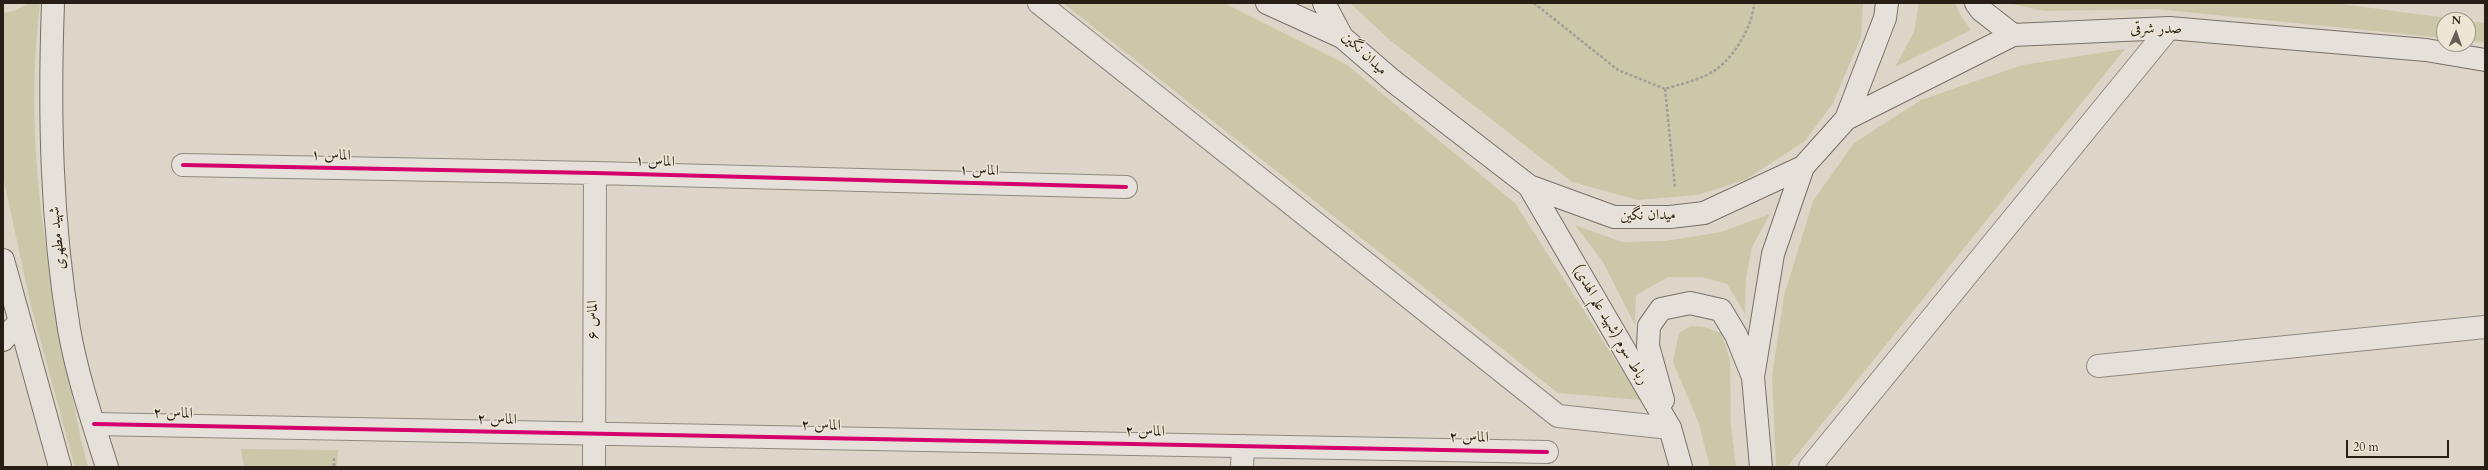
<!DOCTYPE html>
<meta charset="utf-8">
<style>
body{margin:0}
#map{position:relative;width:2488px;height:470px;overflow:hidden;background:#ddd5c7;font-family:Cardo,serif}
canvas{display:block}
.frame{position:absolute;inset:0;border:4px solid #271f16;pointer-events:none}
.north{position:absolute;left:2436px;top:12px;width:40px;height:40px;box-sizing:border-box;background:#eee5d5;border:1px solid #9e9689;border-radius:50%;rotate:2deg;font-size:11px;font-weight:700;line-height:16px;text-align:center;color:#271f16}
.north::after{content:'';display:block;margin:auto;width:14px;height:18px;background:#675f54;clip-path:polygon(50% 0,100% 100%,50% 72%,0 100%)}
.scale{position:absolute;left:2346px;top:440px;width:103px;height:18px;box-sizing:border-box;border:2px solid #271f16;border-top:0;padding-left:5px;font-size:12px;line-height:14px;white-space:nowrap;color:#271f16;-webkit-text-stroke:3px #eee5d5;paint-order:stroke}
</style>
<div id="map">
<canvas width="2488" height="470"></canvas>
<div class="frame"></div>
<div class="north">N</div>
<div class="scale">20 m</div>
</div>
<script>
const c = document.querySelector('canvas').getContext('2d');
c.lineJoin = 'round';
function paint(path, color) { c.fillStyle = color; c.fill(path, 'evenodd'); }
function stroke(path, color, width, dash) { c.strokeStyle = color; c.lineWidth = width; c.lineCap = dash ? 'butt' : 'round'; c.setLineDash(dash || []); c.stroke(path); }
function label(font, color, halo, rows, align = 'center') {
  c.font = font + ' Cardo,Amiri,serif'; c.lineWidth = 3; c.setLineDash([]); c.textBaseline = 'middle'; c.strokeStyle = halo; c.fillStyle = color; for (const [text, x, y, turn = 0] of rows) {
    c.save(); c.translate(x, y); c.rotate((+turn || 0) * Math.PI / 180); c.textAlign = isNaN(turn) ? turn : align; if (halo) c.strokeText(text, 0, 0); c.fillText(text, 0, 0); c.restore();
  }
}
const green = new Path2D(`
 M 29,3 L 40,3 C 38,23 36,43 35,63 C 29,190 57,316 81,440 L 88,467 L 75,467 L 31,306 L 3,176 L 3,13 L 14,11 Z
 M 1063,3 L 1224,3 L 1346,64 L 1515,203 L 1641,400 L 1558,393 Z
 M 1350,3 L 1863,3 L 1861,37 L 1833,103 L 1805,141 L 1745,180 L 1697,195 L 1638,200 L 1572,182 L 1391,41 Z
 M 1919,3 L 1955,3 L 1961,16 L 1971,30 L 1895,67 L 1914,32 Z
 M 2008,3 L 2334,3 L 2462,20 L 2444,20 L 2444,38 L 2156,9 L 2044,11 Z
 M 2468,21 L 2485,23 L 2485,43 L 2468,40 Z
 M 2125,49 L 1787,467 L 1776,467 L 1772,376 L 1784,296 L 1813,201 L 1854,143 L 1921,100 L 2022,65 Z
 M 1770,214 L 1752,247 L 1746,278 L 1745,314 L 1727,284 L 1702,277 L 1668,277 L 1636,295 L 1635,325 L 1603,262 L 1575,225 L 1622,242 L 1666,241 L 1721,232 Z
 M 1691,326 L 1704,327 L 1721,333 L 1730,359 L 1731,427 L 1736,467 L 1710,467 L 1699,424 L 1673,362 L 1679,333 Z
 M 241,449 L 338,450 L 337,467 L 244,467 Z`);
const path = new Path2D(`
 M 1534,3 L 1618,70 L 1665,89 C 1681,84 1703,79 1717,69 C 1735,55 1753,26 1754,3
 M 1665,89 L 1675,188
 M 334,458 L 334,467`);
const street = new Path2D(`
 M 1039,3 L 1558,416 L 1670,428
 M 183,165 L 595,173 L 1126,187
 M 2098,366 L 2485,327
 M 94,424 L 1547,452
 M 594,467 L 595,173
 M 1242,467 L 1243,446
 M 1810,467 L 2169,28`);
const secondary = new Path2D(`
 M 53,3 C 49,113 51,221 69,329 C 77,375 93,423 107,467
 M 1267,3 L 1342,37
 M 1324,3 L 1342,37 L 1393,81 L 1529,186 L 1614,217 L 1670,217 L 1704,213 L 1803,167 L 1846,119 L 1885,18 L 1887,3
 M 1976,3 L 1981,10 L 2013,35
 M 1846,119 L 2013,35 L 2169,28 L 2426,50 L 2485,60
 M 1529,186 L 1670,428 L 1681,467
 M 3,260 L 60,467
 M 3,340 L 19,322
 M 1663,400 L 1648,346 L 1649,326 L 1661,309 L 1690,303 L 1721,310 L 1736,335 L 1753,377
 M 1761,467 L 1753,377 L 1773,254 L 1803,167`);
const cycleway = new Path2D(`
 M 183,165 L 595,173 L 1126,187
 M 94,424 L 1547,452`);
const streetNames = [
 ["صدر شرقی",2156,30],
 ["میدان نگین",1364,54,43],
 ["الماس ۱",331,156,1],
 ["الماس ۱",655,162,2],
 ["الماس ۱",979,171,2],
 ["میدان نگین",1648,216,-1],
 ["شهید مطهری",58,238,-96],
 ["الماس ۶",594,320,-90],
 ["رباط سوم (شهید علم الهدی)",1610,325,60],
 ["الماس ۲",173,414,1],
 ["الماس ۲",497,420,1],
 ["الماس ۲",821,426,1],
 ["الماس ۲",1145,432,1],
 ["الماس ۲",1469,438,1]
];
paint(green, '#cac8a8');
stroke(street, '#8f8a81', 24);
stroke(secondary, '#767169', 24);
stroke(path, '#a29e98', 2.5, [3, 2]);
stroke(street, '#e5e1da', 22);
stroke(secondary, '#e5e1da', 22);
stroke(cycleway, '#d6006c', 4);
label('15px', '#271f16', '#eee5d5', streetNames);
</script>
